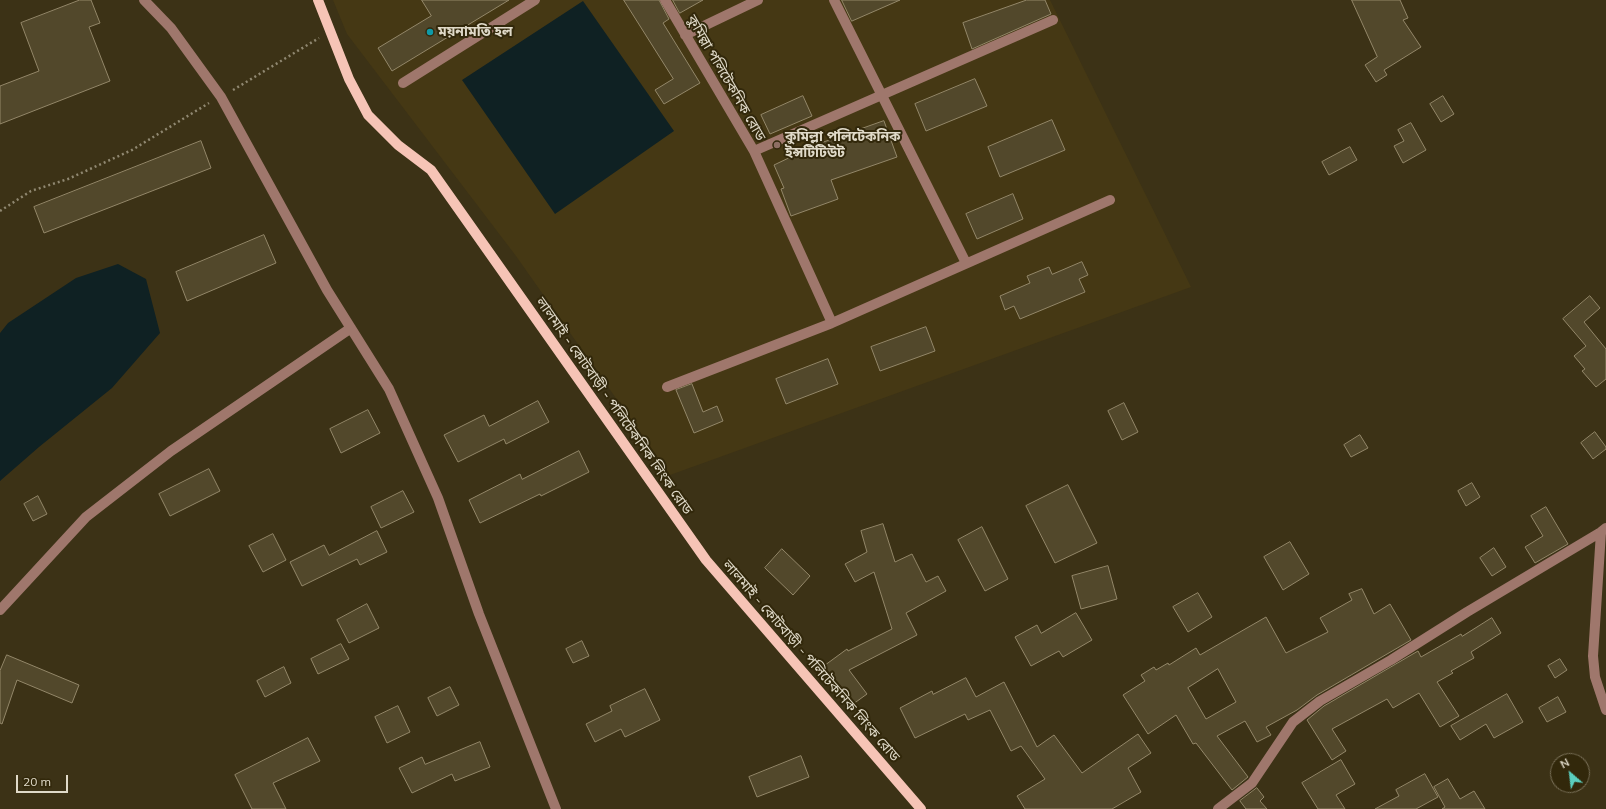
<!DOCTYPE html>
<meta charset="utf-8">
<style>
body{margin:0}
#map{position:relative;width:1606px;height:809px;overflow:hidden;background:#3c3216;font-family:Mulish,sans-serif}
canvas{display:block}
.north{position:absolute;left:1550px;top:753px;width:40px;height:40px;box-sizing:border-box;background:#32280b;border:1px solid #786f57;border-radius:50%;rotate:332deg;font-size:11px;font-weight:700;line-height:16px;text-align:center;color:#e0dac9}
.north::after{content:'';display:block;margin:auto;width:14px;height:18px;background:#5acebe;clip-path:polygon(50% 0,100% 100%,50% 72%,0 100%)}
.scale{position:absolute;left:16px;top:775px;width:52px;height:18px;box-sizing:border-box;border:2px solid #e0dac9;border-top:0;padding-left:5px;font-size:12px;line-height:14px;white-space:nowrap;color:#e0dac9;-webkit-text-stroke:3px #32280b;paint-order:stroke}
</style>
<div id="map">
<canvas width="1606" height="809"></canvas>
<div class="north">N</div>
<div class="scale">20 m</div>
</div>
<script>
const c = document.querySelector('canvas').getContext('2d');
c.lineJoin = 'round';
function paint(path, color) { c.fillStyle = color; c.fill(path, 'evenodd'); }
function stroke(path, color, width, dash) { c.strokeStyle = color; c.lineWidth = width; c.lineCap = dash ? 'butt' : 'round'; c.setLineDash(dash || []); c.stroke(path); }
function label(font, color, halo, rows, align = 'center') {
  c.font = font + ' Mulish,"Noto Sans Bengali",sans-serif'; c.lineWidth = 4; c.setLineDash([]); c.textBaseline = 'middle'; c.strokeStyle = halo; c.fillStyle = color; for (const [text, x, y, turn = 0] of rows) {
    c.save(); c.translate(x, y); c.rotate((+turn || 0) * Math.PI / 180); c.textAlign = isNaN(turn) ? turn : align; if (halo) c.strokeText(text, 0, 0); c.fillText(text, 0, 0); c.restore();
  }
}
const built = new Path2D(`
 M 333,0 L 1050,0 L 1191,287 L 670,475 L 516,256 L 347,34 Z`);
const water = new Path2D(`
 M 583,1 L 674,131 L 555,214 L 462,80 Z
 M 118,264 L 146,279 L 160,333 L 112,388 L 39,447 L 0,481 L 0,333 L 8,323 L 76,278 Z`);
const building = new Path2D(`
 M 80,0 L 91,0 L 100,23 L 89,27 L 110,81 L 0,124 L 0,86 L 39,71 L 21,23 Z
 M 422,0 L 509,0 L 392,71 L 378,48 L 431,16 Z
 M 624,0 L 659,0 L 669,19 L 663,23 L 700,83 L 664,104 L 655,90 L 673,79 Z
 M 673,0 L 703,0 L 680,13 Z
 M 842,0 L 900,0 L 852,21 Z
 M 1027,0 L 1045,0 L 1051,14 L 972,49 L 963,23 Z
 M 1352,0 L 1400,0 L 1408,18 L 1403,20 L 1421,47 L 1384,70 L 1387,75 L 1376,82 L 1365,65 L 1377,57 Z
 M 975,79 L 987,106 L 926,131 L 915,104 Z
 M 803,96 L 812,116 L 770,134 L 761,115 Z
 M 1443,96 L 1454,114 L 1441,122 L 1430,104 Z
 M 1052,120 L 1065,150 L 1000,177 L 988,147 Z
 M 884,121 L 897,157 L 831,180 L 838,199 L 791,216 L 781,189 L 784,188 L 774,165 L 818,144 Z
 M 1411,123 L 1426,150 L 1403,163 L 1394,146 L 1404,141 L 1398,130 Z
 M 201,141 L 211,168 L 44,233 L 34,207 Z
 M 1350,147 L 1357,160 L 1329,175 L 1322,162 Z
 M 1013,194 L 1023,219 L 977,239 L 966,214 Z
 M 264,235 L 276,263 L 187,301 L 176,272 Z
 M 1082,262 L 1088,275 L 1079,279 L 1085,292 L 1020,319 L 1014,306 L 1005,310 L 1000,296 L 1030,283 L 1027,276 L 1049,267 L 1052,274 Z
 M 1590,296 L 1600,308 L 1584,322 L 1606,349 L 1606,379 L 1596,387 L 1582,371 L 1585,369 L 1574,356 L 1586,346 L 1563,319 Z
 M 926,327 L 935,351 L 880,371 L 871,347 Z
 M 828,359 L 838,384 L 786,404 L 776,379 Z
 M 692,384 L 703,412 L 717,406 L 723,421 L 694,433 L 676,390 Z
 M 538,401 L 549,422 L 506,444 L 504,439 L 458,462 L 444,435 L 484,415 L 489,426 Z
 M 1124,403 L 1138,432 L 1122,440 L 1108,411 Z
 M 368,410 L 380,433 L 341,453 L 330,429 Z
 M 1595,432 L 1606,447 L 1606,449 L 1593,459 L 1581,443 Z
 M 1360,435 L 1368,448 L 1351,457 L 1344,445 Z
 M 579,451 L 589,472 L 541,496 L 540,494 L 480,523 L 469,500 L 520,474 L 522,479 Z
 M 209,469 L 220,491 L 170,516 L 159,494 Z
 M 1472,483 L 1480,497 L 1466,506 L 1458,491 Z
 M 1068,485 L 1097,543 L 1055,563 L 1026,506 Z
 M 403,491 L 414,512 L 381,528 L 371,507 Z
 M 38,496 L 47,514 L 33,521 L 24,504 Z
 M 1546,507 L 1568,544 L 1535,563 L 1525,547 L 1543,536 L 1531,516 Z
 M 883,524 L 895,562 L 912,554 L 926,582 L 938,576 L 946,591 L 906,613 L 917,635 L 849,670 L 867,694 L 849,707 L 834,685 L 831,688 L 817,671 L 847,649 L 848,651 L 892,629 L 874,572 L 855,582 L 845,564 L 867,552 L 861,531 Z
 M 982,527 L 1008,579 L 985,591 L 958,540 Z
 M 377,531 L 387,552 L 360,565 L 357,559 L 302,586 L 290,562 L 324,545 L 329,555 Z
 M 273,534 L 286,560 L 263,572 L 249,546 Z
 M 1290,542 L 1309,574 L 1283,590 L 1264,557 Z
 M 1494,548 L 1506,567 L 1492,576 L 1480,558 Z
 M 782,549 L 810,576 L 793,595 L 765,568 Z
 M 1108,566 L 1117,599 L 1081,609 L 1072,576 Z
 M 1362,589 L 1374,614 L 1390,604 L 1411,640 L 1317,695 L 1297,710 L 1266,727 L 1271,735 L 1257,742 L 1245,721 L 1217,736 L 1248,777 L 1232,790 L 1196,743 L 1193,744 L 1176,715 L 1148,734 L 1123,695 L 1145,681 L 1141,675 L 1154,667 L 1156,670 L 1168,663 L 1169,665 L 1196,648 L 1200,655 L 1266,617 L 1286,653 L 1328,632 L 1320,618 L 1352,600 L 1349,594 ZM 1218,669 L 1236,702 L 1206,719 L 1188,688 Z
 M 1198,593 L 1212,617 L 1188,632 L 1173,607 Z
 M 367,604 L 379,628 L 349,643 L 337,620 Z
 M 1076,613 L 1092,640 L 1063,657 L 1059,651 L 1031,666 L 1015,637 L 1037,625 L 1041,633 Z
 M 1492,618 L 1501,633 L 1471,652 L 1474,658 L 1451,671 L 1453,673 L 1437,682 L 1459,716 L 1440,727 L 1419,693 L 1393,708 L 1387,699 L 1332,729 L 1346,751 L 1332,760 L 1307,720 L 1324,706 L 1418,651 L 1421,657 L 1461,634 L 1462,636 Z
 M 582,641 L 589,656 L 573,663 L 566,649 Z
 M 341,644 L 349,659 L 318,674 L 311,659 Z
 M 7,655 L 79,685 L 72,703 L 17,680 L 2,724 L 0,723 L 0,671 Z
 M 1560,659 L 1567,670 L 1555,678 L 1548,666 Z
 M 284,667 L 291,683 L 265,697 L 257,681 Z
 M 966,678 L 976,697 L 1004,682 L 1037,747 L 1054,735 L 1082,773 L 1138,734 L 1151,753 L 1128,768 L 1141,792 L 1112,809 L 1025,809 L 1017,796 L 1045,779 L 1021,746 L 1011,751 L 990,710 L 968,720 L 965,714 L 915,738 L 900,708 L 932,691 L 933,694 Z
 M 450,687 L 459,705 L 437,716 L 428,698 Z
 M 645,689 L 660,720 L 625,737 L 621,729 L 595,742 L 586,724 L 612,711 L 610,706 Z
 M 1507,694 L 1523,722 L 1494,738 L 1486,724 L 1460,740 L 1451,726 Z
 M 1558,697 L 1566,712 L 1547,722 L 1539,708 Z
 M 398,706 L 410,732 L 387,743 L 375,717 Z
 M 308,738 L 320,761 L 273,783 L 286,809 L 252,809 L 235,775 Z
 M 480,742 L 490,767 L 455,781 L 452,774 L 412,793 L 399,768 L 422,757 L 425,764 Z
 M 801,756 L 809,777 L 757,797 L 749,777 Z
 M 1341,760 L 1355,784 L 1336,795 L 1345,809 L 1318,809 L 1302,783 Z
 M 1425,774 L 1438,797 L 1416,809 L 1375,809 L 1399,796 L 1396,790 Z
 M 1448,779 L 1460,799 L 1474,791 L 1485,809 L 1442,809 L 1445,807 L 1434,787 Z
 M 1257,788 L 1264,797 L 1260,801 L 1267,809 L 1246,809 L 1240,801 Z`);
const path = new Path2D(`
 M 233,90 L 319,38
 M 0,211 L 31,191 L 68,179 L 132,150 L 209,103`);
const minor = new Path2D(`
 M 144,0 L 171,28 L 221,97 L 327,290 L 389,389 L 438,498 L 479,614 L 556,809
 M 665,0 L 754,151 L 832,323
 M 834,0 L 966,263
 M 685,35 L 758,0
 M 403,83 L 535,0
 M 754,151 L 1053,20
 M 667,387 L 832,323 L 1110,200
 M 1601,532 L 1593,656 L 1595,677 L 1606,710
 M 0,610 L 86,517 L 171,451 L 351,328
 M 1218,809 L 1252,783 L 1293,722 L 1320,701 L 1391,660 L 1467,612 L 1601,532 L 1606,528`);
const major = new Path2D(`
 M 318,0 L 349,79 L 368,115 L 398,145 L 431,170 L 706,560 L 921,809`);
const markers = [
 [430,32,4,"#0f9aa8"],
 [777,145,4,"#8d6e63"]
];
const poiNames = [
 ["ময়নামতি হল",438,32],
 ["কুমিল্লা পলিটেকনিক",785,137],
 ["ইন্সটিটিউট",785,153]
];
const streetNames = [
 ["কুমিল্লা পলিটেকনিক রোড",726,78,60],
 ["লালমাই - কোটবাড়ী - পলিটেকনিক লিংক রোড",614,406,55],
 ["লালমাই - কোটবাড়ী - পলিটেকনিক লিংক রোড",811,661,49]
];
paint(built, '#453814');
paint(water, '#0f2123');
paint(building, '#52482b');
stroke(building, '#938769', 1);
stroke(path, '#908871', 2.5, [2, 3]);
stroke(minor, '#9f776c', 10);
stroke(major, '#f6c4b6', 10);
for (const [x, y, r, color] of markers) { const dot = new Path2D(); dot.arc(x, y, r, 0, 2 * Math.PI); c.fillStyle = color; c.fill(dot); stroke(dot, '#32280b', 1.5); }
label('bold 14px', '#e0dac9', '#32280b', poiNames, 'left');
label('14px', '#e0dac9', '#32280b', streetNames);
</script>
